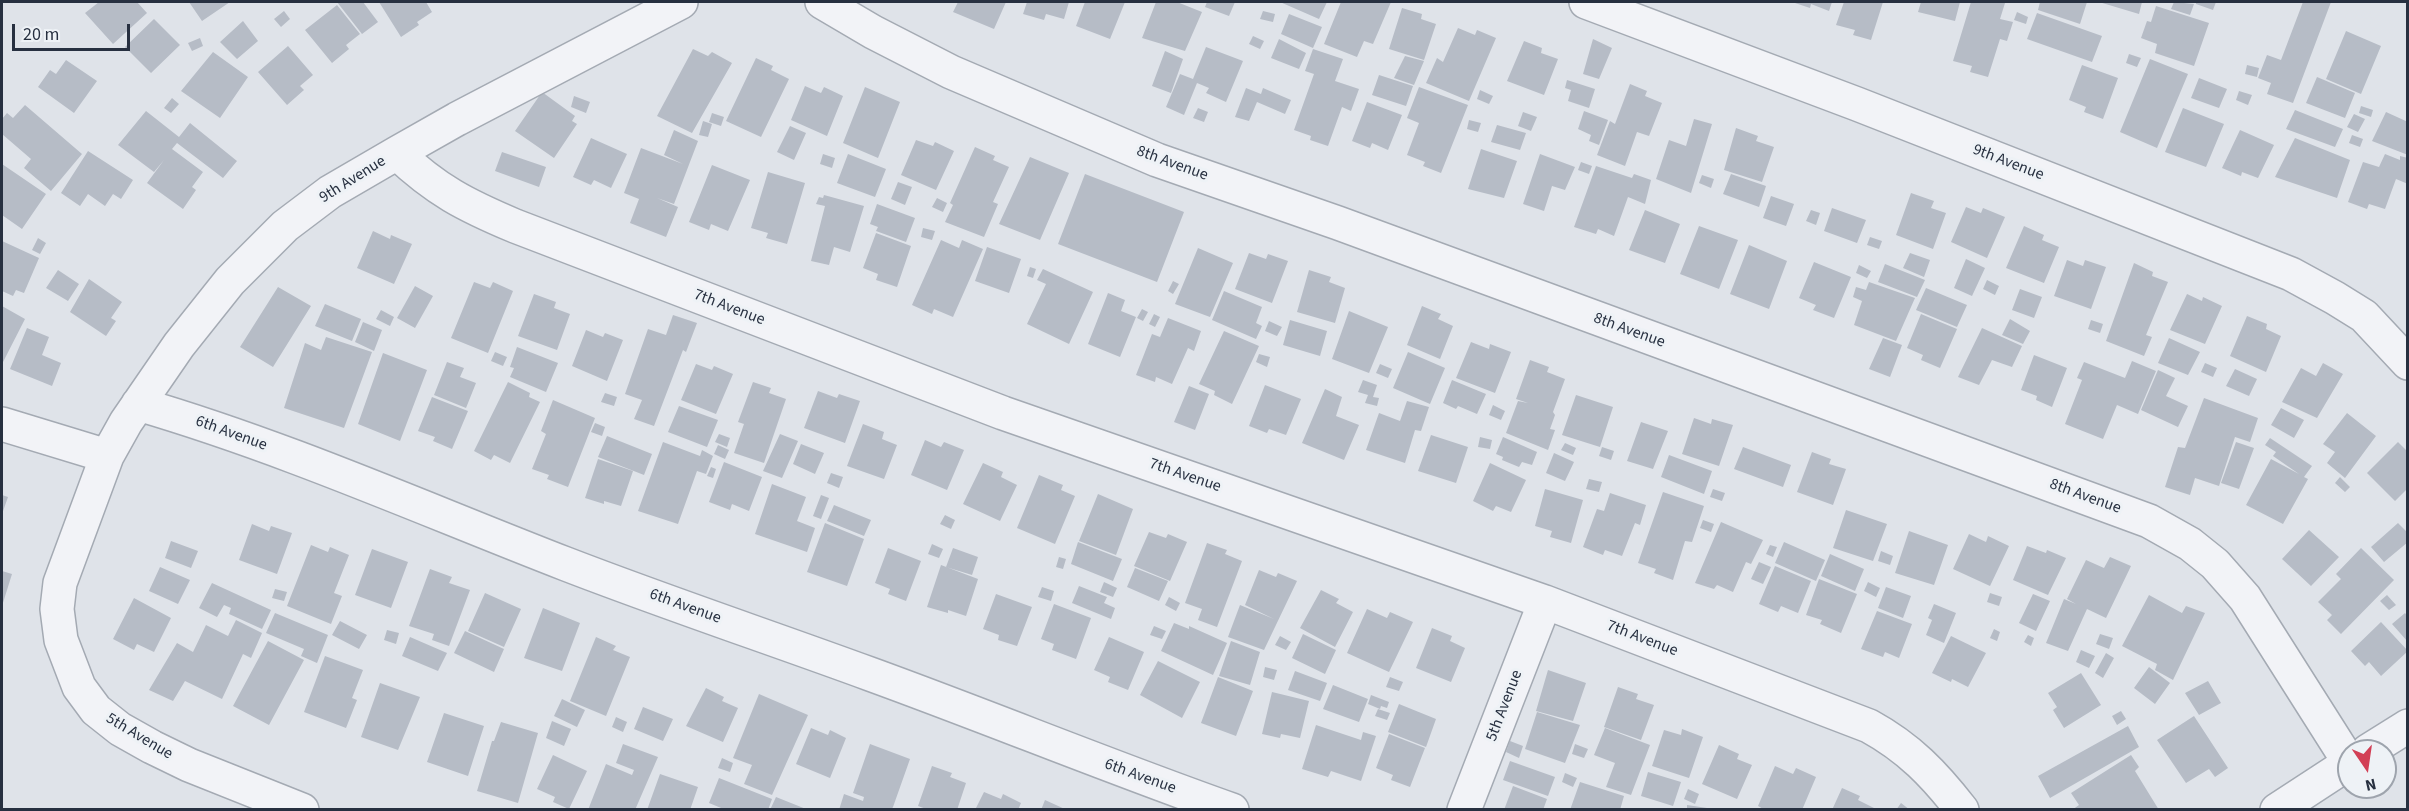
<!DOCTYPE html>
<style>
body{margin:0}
#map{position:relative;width:2409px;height:811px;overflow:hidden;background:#dfe3e9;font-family:"Source Sans 3",sans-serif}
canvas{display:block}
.frame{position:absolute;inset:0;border:3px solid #273040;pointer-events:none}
.north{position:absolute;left:2337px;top:739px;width:60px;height:60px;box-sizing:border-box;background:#eef2f6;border:2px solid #9ea4ad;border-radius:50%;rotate:167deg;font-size:16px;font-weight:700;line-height:24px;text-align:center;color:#273040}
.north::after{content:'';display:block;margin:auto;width:21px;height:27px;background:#d23f55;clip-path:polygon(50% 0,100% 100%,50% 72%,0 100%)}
.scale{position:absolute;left:12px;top:24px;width:118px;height:27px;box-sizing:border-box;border:3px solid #273040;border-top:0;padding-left:8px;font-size:18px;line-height:21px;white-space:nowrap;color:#273040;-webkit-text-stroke:4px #eef2f6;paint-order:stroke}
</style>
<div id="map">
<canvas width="2409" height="811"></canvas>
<div class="frame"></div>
<div class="north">N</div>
<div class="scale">20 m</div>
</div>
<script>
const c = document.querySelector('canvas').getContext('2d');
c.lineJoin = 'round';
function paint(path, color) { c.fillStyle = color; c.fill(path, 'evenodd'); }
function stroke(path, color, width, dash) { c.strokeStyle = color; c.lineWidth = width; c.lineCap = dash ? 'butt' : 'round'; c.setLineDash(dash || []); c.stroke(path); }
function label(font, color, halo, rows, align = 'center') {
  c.font = font + ' "Source Sans 3",sans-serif'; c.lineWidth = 6; c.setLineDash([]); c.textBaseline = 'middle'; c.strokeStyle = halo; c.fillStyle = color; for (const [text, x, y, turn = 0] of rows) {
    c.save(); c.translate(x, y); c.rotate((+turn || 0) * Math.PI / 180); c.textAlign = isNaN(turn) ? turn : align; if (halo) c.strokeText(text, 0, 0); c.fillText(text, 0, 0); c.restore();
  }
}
const building = new Path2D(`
 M 99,2 L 137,2 L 147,13 L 113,44 L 85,13 Z
 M 189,2 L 230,2 L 202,21 Z
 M 337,2 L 363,2 L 378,22 L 362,34 Z
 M 379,2 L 426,2 L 432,12 L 417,22 L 419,25 L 401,37 Z
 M 958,2 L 1006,2 L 994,29 L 953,12 Z
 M 1027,2 L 1069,2 L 1064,19 L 1046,14 L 1044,20 L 1023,14 Z
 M 1085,2 L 1125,2 L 1110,39 L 1076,26 Z
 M 1156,2 L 1177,2 L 1202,12 L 1185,51 L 1142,38 Z
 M 1207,2 L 1235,2 L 1229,16 L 1205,7 Z
 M 1280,2 L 1327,2 L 1319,19 Z
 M 1341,2 L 1391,2 L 1373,44 L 1364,41 L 1357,57 L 1324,44 Z
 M 1792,2 L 1832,2 L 1829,11 L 1811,4 L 1810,8 Z
 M 1844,2 L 1883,2 L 1871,40 L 1853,35 L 1855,30 L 1836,25 Z
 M 1921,2 L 1960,2 L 1955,21 L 1918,12 Z
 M 1971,2 L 2005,3 L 2000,19 L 2013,22 L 2007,41 L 2000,39 L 1988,77 L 1970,72 L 1972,66 L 1953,61 Z
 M 2040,2 L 2087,2 L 2080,24 L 2038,10 Z
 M 2099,2 L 2142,2 L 2139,14 Z
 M 2174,2 L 2194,4 L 2190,15 L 2171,9 Z
 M 2196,2 L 2216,2 L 2213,10 L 2196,4 Z
 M 2303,2 L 2331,2 L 2293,103 L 2267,94 L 2271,83 L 2258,78 L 2267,55 L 2281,60 Z
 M 337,5 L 360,34 L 346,45 L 349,49 L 332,63 L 305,30 Z
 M 2156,6 L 2209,23 L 2194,66 L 2155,53 L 2157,44 L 2141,38 L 2147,21 L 2151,22 Z
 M 1402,8 L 1422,14 L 1421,19 L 1436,24 L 1424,60 L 1389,49 Z
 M 284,11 L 290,19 L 281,27 L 274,19 Z
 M 1263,11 L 1275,14 L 1273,22 L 1260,19 Z
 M 2017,12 L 2028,17 L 2026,24 L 2014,20 Z
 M 2037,13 L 2102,36 L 2092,62 L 2027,39 Z
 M 1289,14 L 1322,27 L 1313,48 L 1281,34 Z
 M 154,19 L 180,45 L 151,73 L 125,47 Z
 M 243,21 L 258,41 L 237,59 L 220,42 Z
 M 1458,28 L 1475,35 L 1477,30 L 1496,38 L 1469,101 L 1426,83 L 1437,58 L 1443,62 Z
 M 2346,31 L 2381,46 L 2361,94 L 2326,79 Z
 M 1253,36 L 1264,41 L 1260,49 L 1249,44 Z
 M 200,38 L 203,46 L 192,51 L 188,43 Z
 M 1279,39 L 1306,53 L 1299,69 L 1271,58 Z
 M 1593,39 L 1612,48 L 1599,79 L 1583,74 Z
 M 1524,41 L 1542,48 L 1541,53 L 1558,59 L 1544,95 L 1507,81 Z
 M 288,46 L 313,75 L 300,86 L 304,90 L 287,105 L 258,72 Z
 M 1206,47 L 1243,61 L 1226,102 L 1206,93 L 1209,88 L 1197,83 L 1184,115 L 1166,107 L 1180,74 L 1193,79 Z
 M 693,49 L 708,56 L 712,52 L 732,63 L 692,133 L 657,116 Z
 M 1313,49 L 1343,59 L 1335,81 L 1359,89 L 1351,111 L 1342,107 L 1328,146 L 1310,140 L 1311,136 L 1294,130 L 1314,74 L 1305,71 Z
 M 1165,51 L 1183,59 L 1171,93 L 1152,86 Z
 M 213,52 L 248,77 L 220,118 L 181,91 Z
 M 2129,54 L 2141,58 L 2137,67 L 2126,63 Z
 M 1405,56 L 1424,61 L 1414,85 L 1394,78 Z
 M 756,58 L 773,66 L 771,70 L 789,79 L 761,137 L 726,121 Z
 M 2150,59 L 2188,74 L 2157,148 L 2120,132 Z
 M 66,60 L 97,81 L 74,113 L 38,87 L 50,70 L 56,74 Z
 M 2082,65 L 2118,78 L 2103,119 L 2084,112 L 2086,107 L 2069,100 Z
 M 2247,65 L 2259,68 L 2257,77 L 2245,74 Z
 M 1379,75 L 1413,86 L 1406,106 L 1372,95 Z
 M 2317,77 L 2355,93 L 2345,118 L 2306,103 Z
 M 2199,78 L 2227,89 L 2219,108 L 2191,98 Z
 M 1567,80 L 1595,89 L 1589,108 L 1568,101 L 1571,90 L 1565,88 Z
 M 1630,84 L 1647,91 L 1645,96 L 1662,103 L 1649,136 L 1637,132 L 1625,166 L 1597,155 L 1610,121 L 1615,124 Z
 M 805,86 L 821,93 L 824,87 L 843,96 L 827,136 L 791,120 Z
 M 865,87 L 900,102 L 878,158 L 843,143 Z
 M 1419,87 L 1468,105 L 1441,173 L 1423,166 L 1425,162 L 1407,155 L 1419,123 L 1407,118 Z
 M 1246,88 L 1261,94 L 1263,88 L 1291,100 L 1285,114 L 1257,102 L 1249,121 L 1235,117 Z
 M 1480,90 L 1493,96 L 1489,104 L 1477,99 Z
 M 2239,91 L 2252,95 L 2248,105 L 2236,100 Z
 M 542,92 L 575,116 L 572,121 L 577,124 L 554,158 L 515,131 Z
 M 574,96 L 590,102 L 586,113 L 571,107 Z
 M 172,98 L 179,104 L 171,113 L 164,108 Z
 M 1367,102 L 1402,115 L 1388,150 L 1372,143 L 1370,148 L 1352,141 Z
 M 25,105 L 82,154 L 51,191 L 24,168 L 31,159 L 2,134 L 2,119 L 7,113 L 13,118 Z
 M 2361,106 L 2373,110 L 2371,117 L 2359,113 Z
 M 1198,108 L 1208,112 L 1204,122 L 1193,118 Z
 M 2183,108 L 2224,124 L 2206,167 L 2165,152 Z
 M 2295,110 L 2343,129 L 2335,147 L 2286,129 Z
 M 146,111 L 179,137 L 190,123 L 237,161 L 223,178 L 177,143 L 172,149 L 203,172 L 192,187 L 196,190 L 183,209 L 147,183 L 164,160 L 154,172 L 118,145 Z
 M 1584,111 L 1608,120 L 1599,145 L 1589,141 L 1591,135 L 1578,129 Z
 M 1523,112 L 1537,117 L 1531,131 L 1518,126 Z
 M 2386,112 L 2408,122 L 2408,155 L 2372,141 Z
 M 712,113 L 724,117 L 721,126 L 709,122 Z
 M 2354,114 L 2365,119 L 2358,132 L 2347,127 Z
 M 1694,119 L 1712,124 L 1691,193 L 1656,179 L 1669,140 L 1686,146 Z
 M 1469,120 L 1481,123 L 1478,132 L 1467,129 Z
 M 703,121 L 712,124 L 708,137 L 699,135 Z
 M 1497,125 L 1526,133 L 1520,150 L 1491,142 Z
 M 790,126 L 806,133 L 794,160 L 777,152 Z
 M 1736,128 L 1758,136 L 1756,141 L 1774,147 L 1762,182 L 1724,170 Z
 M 674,130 L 698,141 L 674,204 L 657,198 L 678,207 L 666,237 L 630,223 L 639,199 L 624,193 L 641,148 L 683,164 L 664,155 Z
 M 2240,130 L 2274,145 L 2258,178 L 2242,172 L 2241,176 L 2222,168 Z
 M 2352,135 L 2363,139 L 2360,147 L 2349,143 Z
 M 591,138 L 627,154 L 611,188 L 594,180 L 591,185 L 573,177 Z
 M 2295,138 L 2350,160 L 2337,198 L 2275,177 Z
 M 916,140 L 933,146 L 935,142 L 954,151 L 936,190 L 901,175 Z
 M 975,147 L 995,156 L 993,160 L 1009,167 L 993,202 L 998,204 L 984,237 L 945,222 L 953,205 L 950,203 Z
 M 1481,149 L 1517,161 L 1504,198 L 1468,189 Z
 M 88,151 L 133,180 L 121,199 L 113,194 L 105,206 L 88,194 L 80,206 L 61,193 Z
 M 502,152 L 546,167 L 539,187 L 495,171 Z
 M 823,154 L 835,158 L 832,168 L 820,164 Z
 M 848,154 L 886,169 L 875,197 L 837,183 Z
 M 1540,154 L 1575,167 L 1565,190 L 1552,186 L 1544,211 L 1523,204 Z
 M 2385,154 L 2400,160 L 2400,156 L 2408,158 L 2408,184 L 2396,179 L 2385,209 L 2369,204 L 2367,209 L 2348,202 L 2363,162 L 2379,167 Z
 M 1030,157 L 1069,173 L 1040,240 L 999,224 Z
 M 1581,162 L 1592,166 L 1589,174 L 1578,170 Z
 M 2,164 L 46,194 L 22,229 L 2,215 Z
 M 712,165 L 750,180 L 728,231 L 711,224 L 709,230 L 689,222 Z
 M 1596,166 L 1632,178 L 1634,174 L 1651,180 L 1645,204 L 1628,197 L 1614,236 L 1598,229 L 1596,234 L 1574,227 Z
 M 768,172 L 805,183 L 787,244 L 766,238 L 768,233 L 751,228 Z
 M 1085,174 L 1184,212 L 1157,282 L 1058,244 Z
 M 1731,174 L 1766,186 L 1759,207 L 1723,194 Z
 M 1702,175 L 1714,179 L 1711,188 L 1699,183 Z
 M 898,182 L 912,187 L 905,205 L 891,199 Z
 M 1911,193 L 1934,201 L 1931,208 L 1946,213 L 1933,249 L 1896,235 Z
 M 824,195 L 864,206 L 850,252 L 834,247 L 829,265 L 811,261 L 825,206 L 816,204 L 819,197 L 823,198 Z
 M 1771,196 L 1794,204 L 1786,226 L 1763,218 Z
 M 937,198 L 947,203 L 943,212 L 932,207 Z
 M 877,204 L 915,218 L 906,242 L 876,231 L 878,227 L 870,224 Z
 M 1966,207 L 1981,213 L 1983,208 L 2005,217 L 1987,258 L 1951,242 Z
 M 1832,208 L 1866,220 L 1857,243 L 1824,231 Z
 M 1645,210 L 1680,224 L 1665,263 L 1629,250 Z
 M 1811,210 L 1820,213 L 1816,225 L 1806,221 Z
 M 1699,226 L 1738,240 L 1719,289 L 1680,274 Z
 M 2024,226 L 2044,235 L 2042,240 L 2059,247 L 2044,283 L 2006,268 Z
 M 923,228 L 935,231 L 932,240 L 921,237 Z
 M 373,231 L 390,239 L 391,235 L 412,244 L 394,284 L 357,268 Z
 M 876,233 L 911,246 L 897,287 L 876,280 L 878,274 L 863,268 Z
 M 1870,237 L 1882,241 L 1879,249 L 1867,245 Z
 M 38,238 L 46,243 L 40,254 L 32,250 Z
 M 941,240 L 959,248 L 962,240 L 983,249 L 953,317 L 934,309 L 932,314 L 912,305 Z
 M 2,241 L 39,258 L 24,293 L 16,290 L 13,296 L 2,291 Z
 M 1749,245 L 1787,261 L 1769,309 L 1730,294 Z
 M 987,247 L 1021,259 L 1009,293 L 975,281 Z
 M 1198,248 L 1233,263 L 1210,317 L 1175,304 Z
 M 1249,253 L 1266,259 L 1268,254 L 1288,261 L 1272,303 L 1235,289 Z
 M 1910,253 L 1930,260 L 1924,277 L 1903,268 Z
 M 1966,259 L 1985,268 L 1972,296 L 1954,288 Z
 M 2067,260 L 2083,266 L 2085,260 L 2106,267 L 2091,309 L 2054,296 Z
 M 1814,262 L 1851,277 L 1834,318 L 1813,310 L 1816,305 L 1799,298 Z
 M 2134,263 L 2153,272 L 2152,276 L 2168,282 L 2146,335 L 2152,337 L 2144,356 L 2106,341 Z
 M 1885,264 L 1925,280 L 1917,297 L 1878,282 Z
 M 1859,265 L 1871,271 L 1867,278 L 1856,273 Z
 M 1030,267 L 1036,269 L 1033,278 L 1027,276 Z
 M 1043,269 L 1093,292 L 1069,344 L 1027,324 L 1046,284 L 1037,280 Z
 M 58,270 L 79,284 L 68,301 L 46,288 Z
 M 1309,270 L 1331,277 L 1329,282 L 1345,288 L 1335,323 L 1297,312 Z
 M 89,279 L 122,302 L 111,318 L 116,321 L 106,336 L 70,312 Z
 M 1987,280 L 1999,286 L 1995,295 L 1983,289 Z
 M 1173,281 L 1179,284 L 1173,294 L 1168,291 Z
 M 474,282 L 490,288 L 493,282 L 513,291 L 488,353 L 451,338 Z
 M 1869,282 L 1915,298 L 1896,341 L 1854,325 L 1862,301 L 1853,297 L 1856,287 L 1866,290 Z
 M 415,286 L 433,296 L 415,328 L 397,318 Z
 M 278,287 L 311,306 L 273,367 L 240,347 Z
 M 1926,288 L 1967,305 L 1957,327 L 1916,310 Z
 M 2020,289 L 2042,297 L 2034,318 L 2012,310 Z
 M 1224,291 L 1262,307 L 1256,323 L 1262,326 L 1256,339 L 1212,320 Z
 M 1108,293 L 1125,300 L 1121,311 L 1136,317 L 1120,357 L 1088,344 Z
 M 534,294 L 556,302 L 554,308 L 570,314 L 557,350 L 518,336 Z
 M 2187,294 L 2202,301 L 2203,297 L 2222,306 L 2205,344 L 2170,330 Z
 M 325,304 L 361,319 L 352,341 L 315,326 Z
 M 2,306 L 25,319 L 2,364 Z
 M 1422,306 L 1441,314 L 1438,319 L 1453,326 L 1440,359 L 1407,345 Z
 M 1142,309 L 1148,312 L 1143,321 L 1137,318 Z
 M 381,310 L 394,317 L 390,326 L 376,319 Z
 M 1349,311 L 1388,327 L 1369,373 L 1332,359 Z
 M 1154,314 L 1160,317 L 1155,327 L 1149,324 Z
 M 1921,314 L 1957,329 L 1940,368 L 1921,360 L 1923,355 L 1907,348 Z
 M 673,315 L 697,323 L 686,352 L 683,350 L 654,426 L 634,419 L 642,400 L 625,394 L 648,329 L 666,335 Z
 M 2247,316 L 2267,324 L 2266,329 L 2281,336 L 2266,372 L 2230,356 Z
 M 1168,318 L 1201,331 L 1194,351 L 1188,348 L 1172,384 L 1156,377 L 1155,382 L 1136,375 L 1152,334 L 1160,337 Z
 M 2010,319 L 2030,331 L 2023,344 L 2002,335 Z
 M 1290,320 L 1327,331 L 1320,356 L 1283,345 Z
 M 2091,320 L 2103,324 L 2100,333 L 2088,329 Z
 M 1269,321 L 1282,327 L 1277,336 L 1265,331 Z
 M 363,322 L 382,330 L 374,351 L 355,342 Z
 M 27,328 L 49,337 L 42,355 L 61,363 L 52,386 L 10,369 Z
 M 1982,328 L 2022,346 L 2012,367 L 1992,360 L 1979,385 L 1958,377 Z
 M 586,330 L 603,337 L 605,333 L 623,340 L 607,381 L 572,366 Z
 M 1224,331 L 1259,346 L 1232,404 L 1214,395 L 1215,391 L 1199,384 Z
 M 326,337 L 372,352 L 344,428 L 284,408 L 305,343 L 321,350 Z
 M 1883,338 L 1902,345 L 1890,377 L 1869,369 Z
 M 2169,338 L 2200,352 L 2188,375 L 2158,363 Z
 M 1471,342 L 1489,349 L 1490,344 L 1511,352 L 1495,393 L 1456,378 Z
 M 517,347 L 558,363 L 546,392 L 510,377 L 514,368 L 510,367 Z
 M 495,352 L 507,357 L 503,366 L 491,361 Z
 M 1408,352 L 1445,368 L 1430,404 L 1393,388 Z
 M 383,353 L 427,370 L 400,441 L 358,424 Z
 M 1259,354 L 1270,357 L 1267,367 L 1256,362 Z
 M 2034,355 L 2067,368 L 2052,407 L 2036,400 L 2037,396 L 2021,390 Z
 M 1530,360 L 1549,367 L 1547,372 L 1565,379 L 1553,412 L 1555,415 L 1550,429 L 1555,430 L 1548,450 L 1506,433 L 1518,401 L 1528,403 L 1516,399 Z
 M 2132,361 L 2156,371 L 2138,414 L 2117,405 L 2103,439 L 2065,424 L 2082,380 L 2077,378 L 2084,362 L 2125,378 Z
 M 447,362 L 464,368 L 460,377 L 476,383 L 466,408 L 434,395 Z
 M 2205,363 L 2217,368 L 2213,377 L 2201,372 Z
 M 2323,363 L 2343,374 L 2317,418 L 2282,402 L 2301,368 L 2316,376 Z
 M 696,364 L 712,370 L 714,366 L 733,374 L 716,414 L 681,400 Z
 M 1380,364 L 1392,369 L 1388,378 L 1376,373 Z
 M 2235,369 L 2257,379 L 2249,396 L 2226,386 Z
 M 2158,370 L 2175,378 L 2166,396 L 2188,406 L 2178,427 L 2141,410 Z
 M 1363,380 L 1377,385 L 1373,397 L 1379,398 L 1377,406 L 1365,403 L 1368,395 L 1358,392 Z
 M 1452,380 L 1486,394 L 1477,414 L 1458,406 L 1456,409 L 1443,403 Z
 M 508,382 L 530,393 L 529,397 L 540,402 L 510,463 L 494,455 L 491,460 L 474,451 Z
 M 753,382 L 771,388 L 769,393 L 786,399 L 764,463 L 734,453 L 744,424 L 738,422 Z
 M 1265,385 L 1301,399 L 1286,435 L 1269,429 L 1267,433 L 1249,426 Z
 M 1189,386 L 1209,394 L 1195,430 L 1174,422 Z
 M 1325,389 L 1342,397 L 1336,416 L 1359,425 L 1344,460 L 1302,443 Z
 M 818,391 L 837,398 L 839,394 L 860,401 L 845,443 L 804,428 Z
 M 605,393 L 617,397 L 614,406 L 601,402 Z
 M 1576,395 L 1613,407 L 1600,447 L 1562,435 Z
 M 432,397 L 468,411 L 452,449 L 433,441 L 435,437 L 418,431 Z
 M 2204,398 L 2258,418 L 2250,442 L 2235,437 L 2219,486 L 2195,478 L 2190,495 L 2165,487 L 2178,447 L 2185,448 Z
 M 553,400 L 595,418 L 568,487 L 547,479 L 549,475 L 532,469 L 546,434 L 541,431 Z
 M 1407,401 L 1429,407 L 1421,431 L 1415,430 L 1405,463 L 1366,450 L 1379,413 L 1400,421 Z
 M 1493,405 L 1505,411 L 1501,420 L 1489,415 Z
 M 679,406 L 718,420 L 707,447 L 668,432 Z
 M 2281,408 L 2304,420 L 2294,438 L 2271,425 Z
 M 2347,413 L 2376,436 L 2345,478 L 2327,463 L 2335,452 L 2323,444 Z
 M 1694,418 L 1711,424 L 1712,419 L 1733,425 L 1719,466 L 1682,454 Z
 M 1641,422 L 1668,431 L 1653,469 L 1627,461 Z
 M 595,423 L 605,427 L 602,436 L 591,432 Z
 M 863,424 L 884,432 L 882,439 L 897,445 L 884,479 L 847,466 Z
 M 719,434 L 730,438 L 727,447 L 715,442 Z
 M 780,434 L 798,441 L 782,478 L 763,471 Z
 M 1431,435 L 1468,447 L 1456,483 L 1418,471 Z
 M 607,436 L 652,454 L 644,475 L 598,457 Z
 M 1480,437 L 1492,440 L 1490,449 L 1478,447 Z
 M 1503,437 L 1537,452 L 1532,465 L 1522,462 L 1519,467 L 1502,460 L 1503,457 L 1496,454 Z
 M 2270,438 L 2312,466 L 2304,477 L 2308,479 L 2283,524 L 2246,505 L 2271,459 L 2299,474 L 2273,456 L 2276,452 L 2265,445 Z
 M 925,440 L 941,447 L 944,442 L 964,450 L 947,490 L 911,475 Z
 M 663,442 L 700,456 L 702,450 L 713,456 L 706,474 L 697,471 L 678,524 L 638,511 Z
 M 2236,442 L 2254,448 L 2239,489 L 2221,483 Z
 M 2398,442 L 2408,452 L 2408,488 L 2395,501 L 2367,473 Z
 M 1565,443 L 1576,448 L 1573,455 L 1561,450 Z
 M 801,444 L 824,453 L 815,474 L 793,464 Z
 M 718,445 L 729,450 L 725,459 L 714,454 Z
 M 1602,447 L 1614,451 L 1611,460 L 1599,456 Z
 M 1743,447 L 1791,465 L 1783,487 L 1734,469 Z
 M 1812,452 L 1831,459 L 1829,464 L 1846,469 L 1833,505 L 1797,492 Z
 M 1554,453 L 1574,462 L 1565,481 L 1546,473 Z
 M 1669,455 L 1712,471 L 1704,494 L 1661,477 Z
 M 598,459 L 633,471 L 621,506 L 604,501 L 604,504 L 585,498 Z
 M 724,462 L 762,477 L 749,511 L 732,504 L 730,510 L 709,502 Z
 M 983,463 L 1003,472 L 1001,477 L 1017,485 L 1000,521 L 963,504 Z
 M 1490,463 L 1526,480 L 1511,512 L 1496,506 L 1493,511 L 1473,501 Z
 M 711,467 L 716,469 L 713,478 L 707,476 Z
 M 831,473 L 843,477 L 839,488 L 827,483 Z
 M 1039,475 L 1063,485 L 1061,490 L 1075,496 L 1055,544 L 1017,528 Z
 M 2340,477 L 2350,487 L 2345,492 L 2335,483 Z
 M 1589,479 L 1602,482 L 1599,492 L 1586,489 Z
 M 772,484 L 806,497 L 797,521 L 815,528 L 807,552 L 755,534 Z
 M 1545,489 L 1583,500 L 1571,543 L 1550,537 L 1552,531 L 1535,526 Z
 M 1713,489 L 1725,493 L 1722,501 L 1710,497 Z
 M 1663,492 L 1704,506 L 1692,542 L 1685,541 L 1673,580 L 1654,573 L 1656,569 L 1638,563 Z
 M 1610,493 L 1646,505 L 1640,525 L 1635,523 L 1622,556 L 1605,550 L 1603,555 L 1583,547 L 1597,509 L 1604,511 Z
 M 1098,494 L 1133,509 L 1116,555 L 1079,541 Z
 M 2,495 L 8,497 L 2,514 Z
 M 821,495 L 829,498 L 821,519 L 813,516 Z
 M 834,505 L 871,520 L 864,536 L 827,521 Z
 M 1846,510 L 1887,524 L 1873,561 L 1833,548 Z
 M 945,515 L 955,520 L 951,529 L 940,524 Z
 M 1703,520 L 1714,524 L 1711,532 L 1700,528 Z
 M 1721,522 L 1763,540 L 1751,564 L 1746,562 L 1733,592 L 1717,585 L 1714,589 L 1695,583 Z
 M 825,523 L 864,539 L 847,586 L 807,572 Z
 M 2398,523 L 2408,533 L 2408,542 L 2384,562 L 2371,547 Z
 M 252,524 L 269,531 L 271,526 L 292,533 L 277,574 L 239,560 Z
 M 2309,530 L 2339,557 L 2311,586 L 2282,559 Z
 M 1909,531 L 1948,545 L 1934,585 L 1895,573 Z
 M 1149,532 L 1166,538 L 1168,534 L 1187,542 L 1170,581 L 1134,566 Z
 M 1969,534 L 1986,542 L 1988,536 L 2009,546 L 1990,586 L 1953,569 Z
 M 171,541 L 198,551 L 191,568 L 165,558 Z
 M 1078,542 L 1122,559 L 1113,581 L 1071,564 Z
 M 1784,542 L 1825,560 L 1816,581 L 1775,563 Z
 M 1207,543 L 1227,550 L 1225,554 L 1242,561 L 1217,627 L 1198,620 L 1202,609 L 1185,603 Z
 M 932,544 L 943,549 L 939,558 L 928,554 Z
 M 311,545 L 328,552 L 330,547 L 349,555 L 334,593 L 342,596 L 331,624 L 287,606 Z
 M 1770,545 L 1777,547 L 1773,557 L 1766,554 Z
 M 2027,546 L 2046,553 L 2047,550 L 2066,558 L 2048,595 L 2013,580 Z
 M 888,548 L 921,561 L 906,601 L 888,594 L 890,589 L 875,583 Z
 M 953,548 L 978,557 L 972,575 L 946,567 Z
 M 2361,548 L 2394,580 L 2341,634 L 2327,620 L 2332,615 L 2318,602 L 2341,579 L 2336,574 Z
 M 372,549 L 408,562 L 391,608 L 355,595 Z
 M 1881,551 L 1893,556 L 1890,565 L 1878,561 Z
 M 1830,554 L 1864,569 L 1855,591 L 1821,576 Z
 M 1059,557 L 1066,559 L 1063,569 L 1056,567 Z
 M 2110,557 L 2131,566 L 2106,618 L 2087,609 L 2068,651 L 2046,643 L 2064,599 L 2076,604 L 2067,599 L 2086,560 L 2104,568 Z
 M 1759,562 L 1771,567 L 1763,584 L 1751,579 Z
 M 941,565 L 978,579 L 966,616 L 948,610 L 948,613 L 927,607 Z
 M 1775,566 L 1811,581 L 1798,613 L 1781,606 L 1778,612 L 1759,604 Z
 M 160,567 L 190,580 L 178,604 L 149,591 Z
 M 1135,568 L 1168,581 L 1159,601 L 1127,587 Z
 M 430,569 L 452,577 L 449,583 L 470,590 L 449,646 L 432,640 L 434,634 L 409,626 Z
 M 1259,570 L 1276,577 L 1278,573 L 1297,581 L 1264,650 L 1228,637 L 1240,605 L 1274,619 L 1245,605 Z
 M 2,571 L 12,574 L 2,606 Z
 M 1819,579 L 1857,594 L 1841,633 L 1820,624 L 1822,620 L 1806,615 Z
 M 1104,582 L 1117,588 L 1113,597 L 1100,592 Z
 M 1868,582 L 1880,588 L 1876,597 L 1864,591 Z
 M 212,583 L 271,610 L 262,629 L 229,614 L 231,608 L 224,605 L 217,617 L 199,608 Z
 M 1079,586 L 1107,597 L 1104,603 L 1115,608 L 1111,619 L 1072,603 Z
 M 1042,587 L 1054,591 L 1051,601 L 1038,597 Z
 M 1886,587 L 1911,596 L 1903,618 L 1878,608 Z
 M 275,589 L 287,592 L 284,601 L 272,598 Z
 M 1321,590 L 1339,599 L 1336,603 L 1353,612 L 1335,647 L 1300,628 Z
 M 485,593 L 521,609 L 504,647 L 468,631 Z
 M 1990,593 L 2002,597 L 1999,606 L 1987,602 Z
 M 996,594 L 1032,607 L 1017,646 L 998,640 L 999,635 L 983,629 Z
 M 2033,594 L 2050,601 L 2036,631 L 2019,623 Z
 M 2149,595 L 2182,613 L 2186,606 L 2205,613 L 2173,680 L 2155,670 L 2157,664 L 2122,646 Z
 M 2387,595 L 2396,605 L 2389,610 L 2380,601 Z
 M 1169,597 L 1180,603 L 1176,611 L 1165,605 Z
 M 134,598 L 171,618 L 154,652 L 137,644 L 134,650 L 113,639 Z
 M 1054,604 L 1091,618 L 1076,659 L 1052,650 L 1054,644 L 1041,639 Z
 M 1934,604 L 1956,613 L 1944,643 L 1926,635 L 1932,620 L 1928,618 Z
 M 543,608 L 580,623 L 562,671 L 524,658 Z
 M 1367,609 L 1387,618 L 1390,612 L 1413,622 L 1389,672 L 1347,653 Z
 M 1877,611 L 1912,624 L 1899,658 L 1885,652 L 1883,657 L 1861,649 Z
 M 275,613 L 328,635 L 317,663 L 301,656 L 304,649 L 266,633 Z
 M 2405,613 L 2408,617 L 2408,642 L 2392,624 Z
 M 236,620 L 262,633 L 251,658 L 243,654 L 222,699 L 185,681 L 173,701 L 149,690 L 177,643 L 193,652 L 206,625 L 228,636 Z
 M 340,621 L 367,635 L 359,649 L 332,635 Z
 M 2381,622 L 2408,651 L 2381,676 L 2369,662 L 2365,666 L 2351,651 Z
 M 1174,623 L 1189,629 L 1189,626 L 1227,643 L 1213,675 L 1161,651 Z
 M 1154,626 L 1166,631 L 1162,639 L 1150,635 Z
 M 1432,628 L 1452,636 L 1450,641 L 1465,648 L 1451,682 L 1416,668 Z
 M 1994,629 L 2000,632 L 1997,641 L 1990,638 Z
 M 387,630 L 399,633 L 396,644 L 384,640 Z
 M 465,631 L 504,649 L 494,672 L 454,653 Z
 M 1303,634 L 1336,650 L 1325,674 L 1292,658 Z
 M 2100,634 L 2113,638 L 2109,649 L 2096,644 Z
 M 2028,635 L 2034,638 L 2031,646 L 2024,642 Z
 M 1280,636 L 1291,642 L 1286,650 L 1275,645 Z
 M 1951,636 L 1986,653 L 1968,687 L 1952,679 L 1951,682 L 1932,673 Z
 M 410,637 L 447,653 L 438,671 L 402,656 Z
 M 596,637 L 616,646 L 613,650 L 630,657 L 606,716 L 570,701 Z
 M 1109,637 L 1144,652 L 1128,690 L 1108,682 L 1110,677 L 1094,670 Z
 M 268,641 L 304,660 L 269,725 L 233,706 Z
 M 1231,641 L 1260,652 L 1250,685 L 1219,676 Z
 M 2081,650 L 2095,656 L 2089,668 L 2076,662 Z
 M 2106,653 L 2114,658 L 2103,678 L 2095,673 Z
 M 325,656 L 363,670 L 352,698 L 357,700 L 346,728 L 304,712 Z
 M 1158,661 L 1200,682 L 1182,718 L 1140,695 Z
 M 1265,667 L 1277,670 L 1274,680 L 1263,677 Z
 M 2149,667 L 2170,683 L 2155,704 L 2134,688 Z
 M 1548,670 L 1586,683 L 1573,721 L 1536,711 Z
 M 1295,671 L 1327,683 L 1320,701 L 1288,690 Z
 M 2081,673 L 2101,705 L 2064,728 L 2053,710 L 2057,707 L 2048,693 Z
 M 1218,677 L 1253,691 L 1236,736 L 1201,723 Z
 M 1390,677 L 1403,682 L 1399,691 L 1386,687 Z
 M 2208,681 L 2221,703 L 2199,715 L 2185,693 Z
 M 380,683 L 420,697 L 398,750 L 361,737 Z
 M 1333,685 L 1368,699 L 1359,722 L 1323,709 Z
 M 1618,687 L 1638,694 L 1636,699 L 1654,705 L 1641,740 L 1604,727 Z
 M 706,688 L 724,697 L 722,701 L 738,708 L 723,742 L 686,726 Z
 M 1272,692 L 1309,701 L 1300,738 L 1281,734 L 1280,738 L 1262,734 Z
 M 759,694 L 808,715 L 772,795 L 744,784 L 752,765 L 733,758 Z
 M 1371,695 L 1389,702 L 1387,708 L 1381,706 L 1380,709 L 1368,704 Z
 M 562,699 L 585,710 L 577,727 L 554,716 Z
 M 1399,704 L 1436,719 L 1426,747 L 1388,732 Z
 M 643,707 L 673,719 L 663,741 L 634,729 Z
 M 1378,709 L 1390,713 L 1387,720 L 1375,716 Z
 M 2121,711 L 2126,719 L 2117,725 L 2112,716 Z
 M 1537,712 L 1580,725 L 1565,763 L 1525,749 Z
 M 444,713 L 484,726 L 468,776 L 427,762 Z
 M 2194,716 L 2228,768 L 2215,777 L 2209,769 L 2186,783 L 2157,740 Z
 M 616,717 L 627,722 L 623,732 L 612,727 Z
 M 552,721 L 571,729 L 564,746 L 546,738 Z
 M 501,722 L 538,733 L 518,803 L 477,791 L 492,741 L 494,741 Z
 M 1316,725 L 1361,740 L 1363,732 L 1376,736 L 1361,781 L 1331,771 L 1328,777 L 1302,769 Z
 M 2128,726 L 2139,747 L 2050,798 L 2038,776 Z
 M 811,728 L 828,735 L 830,730 L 846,738 L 830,778 L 796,764 Z
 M 1605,728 L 1650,745 L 1631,795 L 1606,787 L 1615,763 L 1594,755 Z
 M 1682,729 L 1703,737 L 1689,778 L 1652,766 L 1664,730 L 1681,735 Z
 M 1389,734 L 1425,748 L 1410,787 L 1391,780 L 1393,775 L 1376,768 Z
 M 1510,741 L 1523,746 L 1519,758 L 1506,752 Z
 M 623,744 L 658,757 L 635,810 L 588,810 L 606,764 L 632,775 L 634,770 L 616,763 Z
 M 870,744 L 910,759 L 893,807 L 891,810 L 839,810 L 844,794 L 863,801 L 864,797 L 853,793 Z
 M 1575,744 L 1588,749 L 1584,758 L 1572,754 Z
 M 1719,745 L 1739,754 L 1737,759 L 1752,765 L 1737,799 L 1702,784 Z
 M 553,755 L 587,771 L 569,809 L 553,802 L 555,797 L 537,789 Z
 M 2131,755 L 2139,767 L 2135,771 L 2159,810 L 2072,810 L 2079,805 L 2071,793 Z
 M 722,758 L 733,763 L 730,772 L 718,768 Z
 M 1510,761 L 1555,777 L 1548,796 L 1503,780 Z
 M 932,766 L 952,773 L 950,777 L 966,783 L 957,810 L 929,810 L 918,806 Z
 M 1775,766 L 1793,774 L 1796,768 L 1816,777 L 1802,810 L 1765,810 L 1758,806 Z
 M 1648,772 L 1681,782 L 1673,806 L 1641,796 Z
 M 1565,773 L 1577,778 L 1573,787 L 1562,782 Z
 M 660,774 L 698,787 L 690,810 L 647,810 Z
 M 719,778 L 772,799 L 768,810 L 726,810 L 709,803 Z
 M 1580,782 L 1624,796 L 1620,810 L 1570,810 Z
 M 1513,786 L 1547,799 L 1543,810 L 1504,810 Z
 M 1842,788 L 1860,796 L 1858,800 L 1878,810 L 1832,810 Z
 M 1688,789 L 1699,794 L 1695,804 L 1684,799 Z
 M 984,792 L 1001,799 L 1003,794 L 1021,803 L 1018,810 L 975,810 Z
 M 776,797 L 806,809 L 806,810 L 770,810 Z
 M 1045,800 L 1067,810 L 1041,810 Z
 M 1901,803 L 1910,810 L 1896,810 Z
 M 1687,805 L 1707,808 L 1707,810 L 1687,810 Z`);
const street = new Path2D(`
 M 822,2 L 873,32 L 951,72 L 1157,160 L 1338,223 L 2149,521 L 2190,544 L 2215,564 L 2245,598 L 2349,762
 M 1586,2 L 1857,104 L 2291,274 L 2335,298 L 2364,316 L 2408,363
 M 397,153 C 436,190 465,205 515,226 L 1003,413 L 1545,602 L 1869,726 C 1909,748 1934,774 1962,810
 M 138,404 C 285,447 424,509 566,564 C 667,603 769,637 870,674 C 991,718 1110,767 1232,810
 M 2,424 L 107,456
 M 2368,751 L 2408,726
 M 302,810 L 189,765 L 152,747 L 120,729 L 96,710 L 79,687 L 61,640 L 57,609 L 60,583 L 107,456 L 126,422 L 179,345 L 230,281 L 285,226 L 330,192 L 397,153 L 457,119 L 681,2
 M 1464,810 L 1545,602
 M 2277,810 L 2349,763`);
const streetNames = [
 ["9th Avenue",2008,163,21],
 ["8th Avenue",1172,164,20],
 ["9th Avenue",353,180,-32],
 ["7th Avenue",729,308,21],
 ["8th Avenue",1629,331,20],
 ["6th Avenue",231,434,20],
 ["7th Avenue",1185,476,19],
 ["8th Avenue",2085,497,20],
 ["6th Avenue",685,607,20],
 ["7th Avenue",1642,639,21],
 ["5th Avenue",1505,706,-69],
 ["5th Avenue",139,737,31],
 ["6th Avenue",1140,777,20]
];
paint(building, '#b6bcc6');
stroke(street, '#a4aab3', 36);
stroke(street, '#f2f3f7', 33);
label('16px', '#273040', '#eef2f6', streetNames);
</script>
